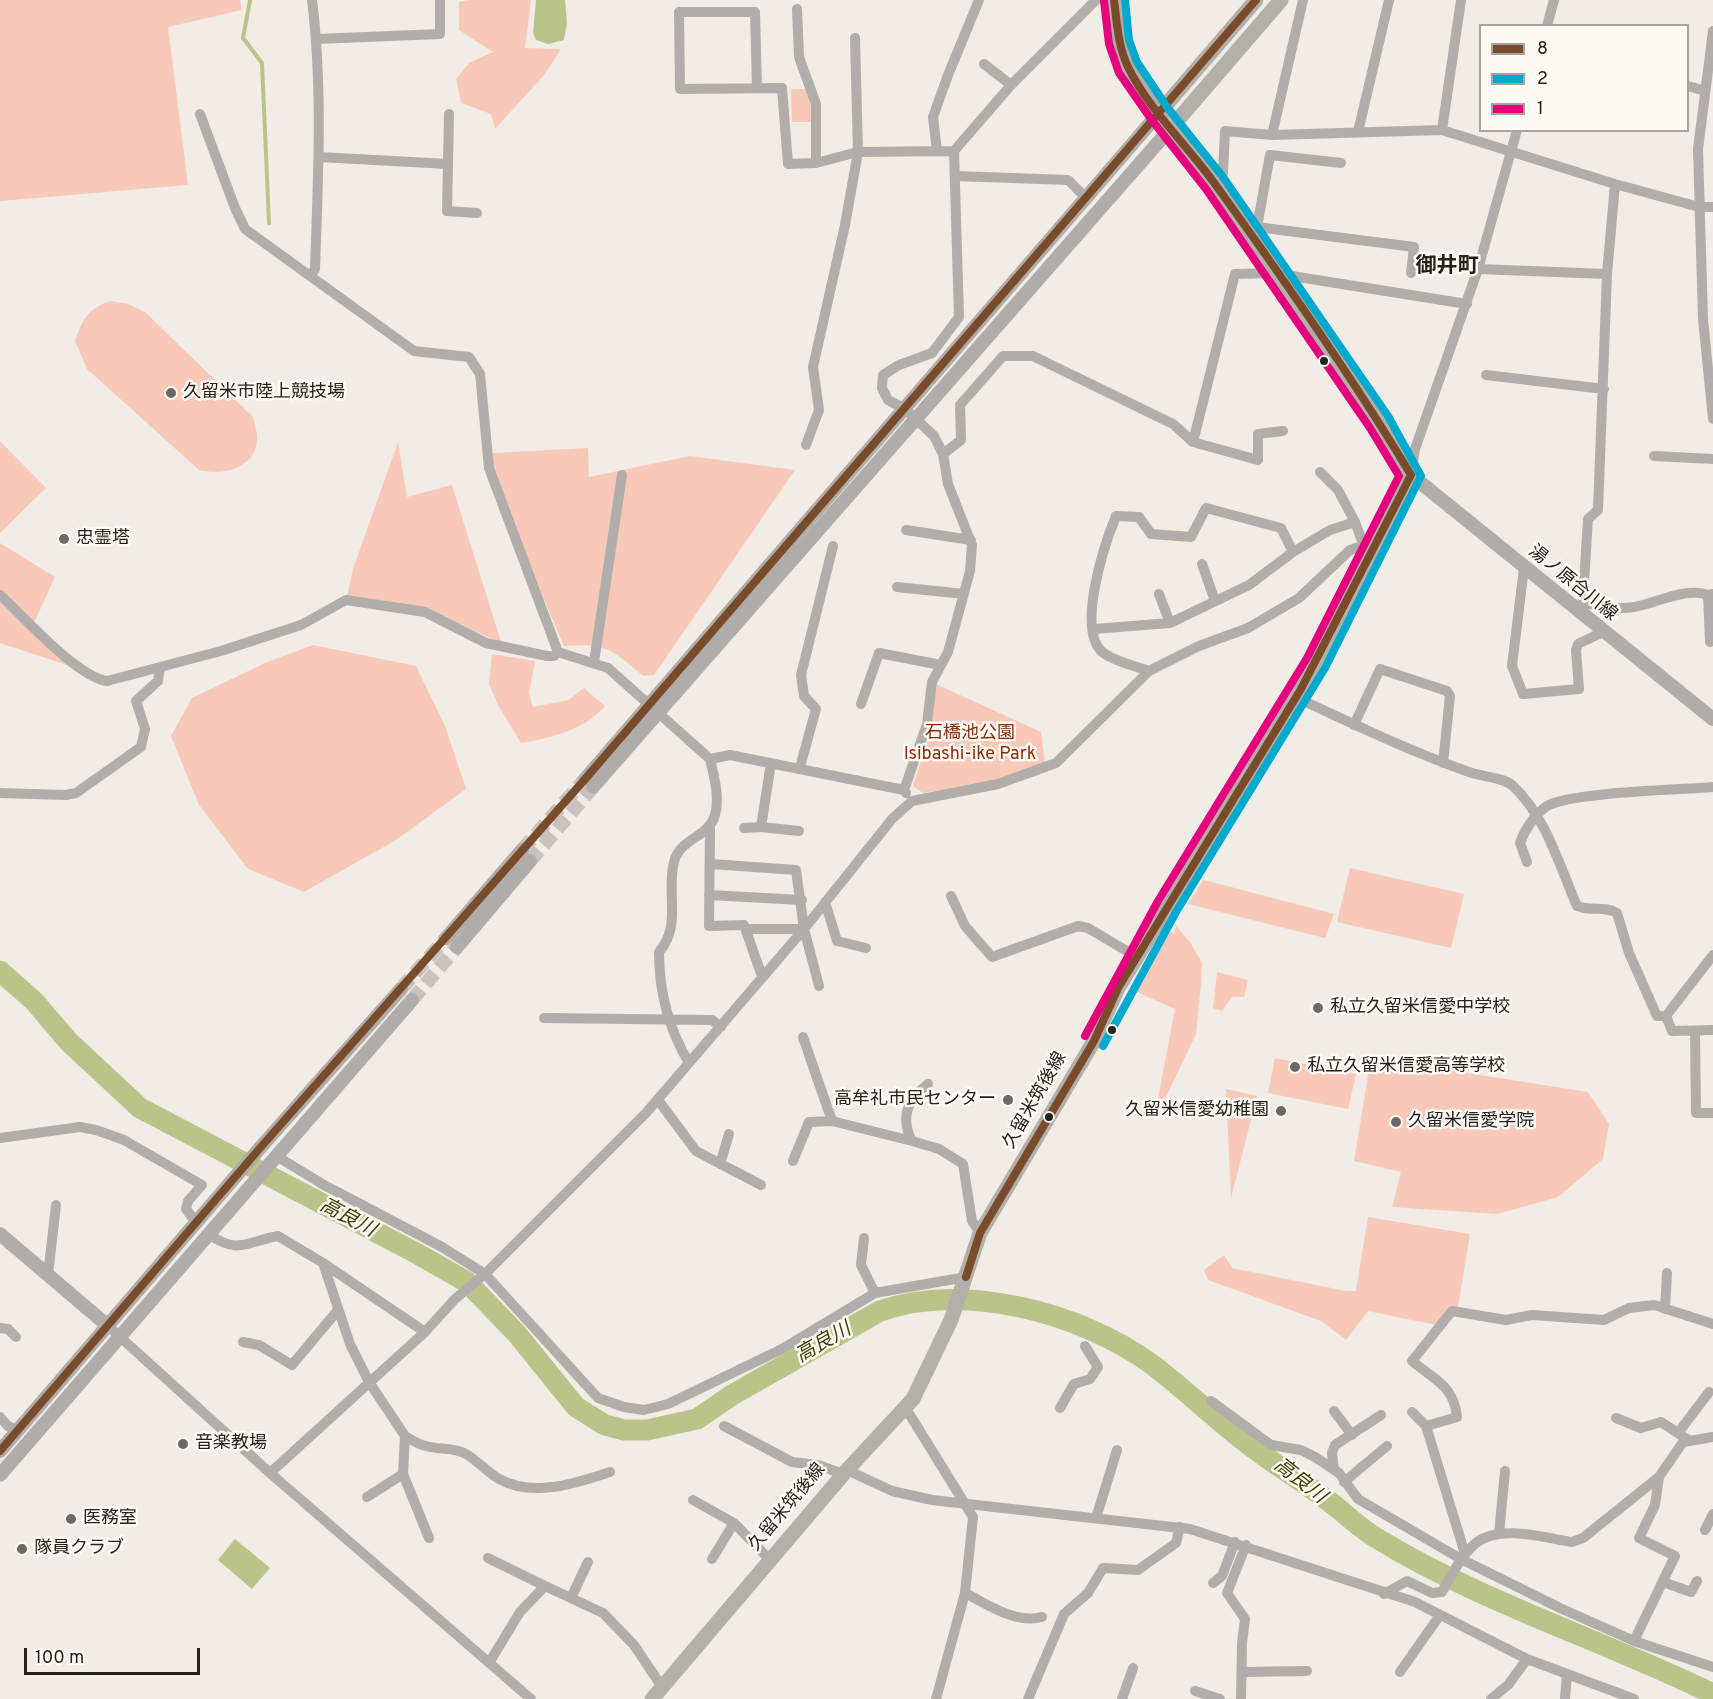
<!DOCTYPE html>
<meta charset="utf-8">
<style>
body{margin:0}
#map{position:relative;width:1713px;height:1699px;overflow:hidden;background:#f1ece6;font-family:Overpass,sans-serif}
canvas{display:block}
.legend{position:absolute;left:1479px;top:24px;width:210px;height:108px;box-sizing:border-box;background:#fefbf6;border:2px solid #a7a49f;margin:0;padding:8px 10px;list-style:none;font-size:18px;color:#24211d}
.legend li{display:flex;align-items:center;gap:12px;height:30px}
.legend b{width:30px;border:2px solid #a7a49f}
.scale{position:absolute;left:24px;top:1648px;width:176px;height:27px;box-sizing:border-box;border:3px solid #24211d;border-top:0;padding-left:8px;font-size:18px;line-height:21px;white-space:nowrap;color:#24211d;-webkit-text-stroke:4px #fefbf6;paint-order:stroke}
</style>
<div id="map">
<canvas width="1713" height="1699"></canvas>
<ul class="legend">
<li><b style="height:8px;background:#7a4b2a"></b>8</li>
<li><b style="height:8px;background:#00a9ce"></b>2</li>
<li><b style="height:8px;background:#e5007d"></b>1</li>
</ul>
<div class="scale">100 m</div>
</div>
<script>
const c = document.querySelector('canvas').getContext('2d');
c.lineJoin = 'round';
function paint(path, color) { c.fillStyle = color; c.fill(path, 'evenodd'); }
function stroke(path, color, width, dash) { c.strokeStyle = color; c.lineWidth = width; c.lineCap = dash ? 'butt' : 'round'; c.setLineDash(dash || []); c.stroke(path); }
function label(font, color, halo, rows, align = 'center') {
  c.font = font + ' Overpass,"Noto Sans JP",sans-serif'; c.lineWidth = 5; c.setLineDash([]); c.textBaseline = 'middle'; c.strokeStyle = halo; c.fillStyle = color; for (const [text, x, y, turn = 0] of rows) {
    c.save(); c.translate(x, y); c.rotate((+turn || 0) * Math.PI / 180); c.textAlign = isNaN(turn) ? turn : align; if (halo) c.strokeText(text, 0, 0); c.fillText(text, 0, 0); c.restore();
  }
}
const green = new Path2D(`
 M 0,0 L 240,0 L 242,10 L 168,27 L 188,185 L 0,201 Z
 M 469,0 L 531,0 L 525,48 L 561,49 L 545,74 L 495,129 L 491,114 L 461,103 L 456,79 L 469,63 L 493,52 L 459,30 L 459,2 Z
 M 791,89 L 807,89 L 812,103 L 813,122 L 792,122 Z
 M 111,301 L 128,304 L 145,312 L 253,417 C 254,423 258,433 257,440 C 255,469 222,476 199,470 L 87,369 L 75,341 C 82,320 89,307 111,301 Z
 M 0,441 L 46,488 L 0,533 Z
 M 398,442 L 407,497 L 452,485 L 501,642 L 425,612 L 346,600 L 353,569 Z
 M 588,448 L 589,477 L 690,456 L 795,470 L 654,675 L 643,676 C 611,649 607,643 564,646 L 490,473 L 493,453 Z
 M 0,543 L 55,577 L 33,625 L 79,669 L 0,643 Z
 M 313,645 L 416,666 L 445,726 L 466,789 L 396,840 L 304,892 L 248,869 L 199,805 L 171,736 L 192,698 L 267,662 Z
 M 492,654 L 535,661 L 529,693 L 533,707 L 568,700 L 584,688 L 605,706 C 586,729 549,739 521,743 L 499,707 L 489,684 Z
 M 936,684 L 1041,732 L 1045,764 L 998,780 L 923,793 L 913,786 L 932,727 Z
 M 1350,868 L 1464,894 L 1451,948 L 1337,922 Z
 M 1203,880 L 1204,880 L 1334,914 L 1325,938 L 1188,904 Z
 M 1176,926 L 1190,942 L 1202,963 L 1201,984 L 1196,1034 L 1164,1101 L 1157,1104 L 1175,1009 L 1134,991 L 1167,931 L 1174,933 Z
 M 1217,972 L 1248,980 L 1244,997 L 1232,997 L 1222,1011 L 1213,1008 Z
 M 1275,1058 L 1356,1074 L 1348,1109 L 1268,1093 Z
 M 1371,1058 L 1588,1092 L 1609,1124 L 1603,1159 L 1558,1197 L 1497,1214 L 1392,1207 L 1401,1172 L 1354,1161 Z
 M 1226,1089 L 1257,1096 L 1231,1198 Z
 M 1368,1217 L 1470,1234 L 1458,1307 L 1436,1325 L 1368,1311 L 1346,1340 L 1321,1321 L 1208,1280 L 1204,1270 L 1224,1255 L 1232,1268 L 1346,1291 L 1356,1291 Z`);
const water = new Path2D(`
 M 536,0 L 565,0 L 567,23 L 564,40 L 548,44 L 536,40 L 533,33 Z
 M 235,1539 L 270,1568 L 252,1589 L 218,1560 Z`);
const stream = new Path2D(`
 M 250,0 L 243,38 L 262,63 L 269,223`);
const river = new Path2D(`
 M 0,971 L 34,1001 L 69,1042 L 140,1108 L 416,1253 L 467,1282 L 517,1334 L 576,1407 L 605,1425 L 624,1430 L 647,1430 L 697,1419 L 732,1395 L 880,1311 C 964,1282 1079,1312 1150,1363 C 1185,1389 1217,1421 1252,1447 C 1276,1465 1302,1481 1326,1499 C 1344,1512 1359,1528 1378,1539 C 1483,1603 1603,1640 1713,1694`);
const secondaryTunnel = new Path2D(`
 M 522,850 L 586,778
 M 530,861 L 593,787
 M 401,989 L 446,938
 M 412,1000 L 457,947`);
const street = new Path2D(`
 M 797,9 L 799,57 L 816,104 L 816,163 L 858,152 L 855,38
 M 1547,26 L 1554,0
 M 1713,31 L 1698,149 L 1703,319 L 1713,419
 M 317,39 L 440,34 L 440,0
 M 984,64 L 1011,85
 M 1688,86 L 1705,91
 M 757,88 L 755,12 L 679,12 L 680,89 L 782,88 L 788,164 L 816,163
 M 200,114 L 235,208 L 245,229 L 414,351 L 469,357 L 480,374 L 489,468 L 558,652
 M 449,114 L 447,211 L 477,213
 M 1442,130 L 1461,0
 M 1358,132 L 1389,0
 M 1272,135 L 1303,0
 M 937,151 L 933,117 L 948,75 L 979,0
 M 319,157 L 448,164
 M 955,176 L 1068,180 L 1086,198
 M 1214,183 L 1223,173 L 1225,131 L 1272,135 L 1442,130 L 1615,184 L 1699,207 L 1713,207
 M 1257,227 L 1270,155 L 1341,163
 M 1247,235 L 1257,227 L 1414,247 L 1411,273
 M 1478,269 L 1607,274
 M 311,275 L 315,269 C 318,179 323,89 312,0
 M 1486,375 L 1604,389
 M 1283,431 L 1258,434 L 1258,460 L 1193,442 L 1235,274 L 1273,273 L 1467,304
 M 806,445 L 819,410 L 813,367 L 845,225 L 858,152 L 954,151
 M 943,454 L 961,440 L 960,405 L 1003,356 L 1033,356 L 1173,424 L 1193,442
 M 1654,456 L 1713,459
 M 1320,472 L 1338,490 L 1355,522
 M 1411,475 L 1415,449 L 1478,269 L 1517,130
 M 906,530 L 971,540
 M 1202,564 L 1215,601
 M 1524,568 L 1512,666 L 1523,694 L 1579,689 L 1576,650 L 1578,644 L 1603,632
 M 897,587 L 964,594
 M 1159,594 L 1170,623
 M 0,595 C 24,617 77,677 107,681 L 221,651 L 301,625 L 346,600 L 425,612 L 486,643 L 547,656 L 554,656 L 558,652 L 608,668 L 710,759 C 714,776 720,798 715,815 C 708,838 679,839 674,862 C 666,893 682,926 659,952 C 659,993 668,1028 689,1063
 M 1583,603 C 1600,606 1617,610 1634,607 C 1657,603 1685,587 1708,595
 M 1582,615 L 1588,519 L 1598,510 L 1607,274 L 1615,184
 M 1094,629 L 1170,623 L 1249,585 L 1293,552
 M 1710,642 L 1708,595 L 1713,594
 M 594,662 L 622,475
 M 1149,671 C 1135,666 1117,662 1105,654 C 1074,634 1105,543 1116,516 L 1139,517 L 1151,534 L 1191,537 L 1206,508 L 1281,528 L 1293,552 L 1330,530 L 1355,522 L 1364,546
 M 1295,697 C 1353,724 1409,751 1469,772 C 1482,777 1502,777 1512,785 C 1546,816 1559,865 1577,906 C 1592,912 1603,905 1617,913 L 1629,953 L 1657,1016 L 1666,1016 L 1672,1031 L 1713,1030
 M 861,704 L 879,653 L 941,665
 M 1354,725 L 1380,669 L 1447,691 L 1450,696 L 1443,763
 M 710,759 L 730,755 L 904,790 L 906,793
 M 771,763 L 761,827 L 799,831
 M 800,767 L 816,709 L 804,696 L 801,675 L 833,546
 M 904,790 L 927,724 L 932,682 L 948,652 L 970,571 L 972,545 L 948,484 L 943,454 L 934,436 L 905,409 L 888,400 L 882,388 L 883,375 L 899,365 L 932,353 L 959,317 L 954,151 L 1011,85 L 1096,0
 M 0,793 L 66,795 L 76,793 L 141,747 L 145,729 L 136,701 L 158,681 L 160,667
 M 710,828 L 709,926 L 744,925 L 762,976
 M 744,828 L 761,827
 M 1527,862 L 1520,843 C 1525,829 1535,814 1547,806 C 1571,792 1679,790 1713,787
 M 711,864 L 796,870 L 804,929 L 819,986
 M 709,895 L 802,900
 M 951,896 L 965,926 L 992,957 L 1078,926 L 1088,928 L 1137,957
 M 825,902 L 837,941 L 866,948
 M 746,929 L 804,929
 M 1666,1016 L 1713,955
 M 544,1018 L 712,1020 L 721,1027
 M 1695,1031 L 1696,1113 L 1713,1113
 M 803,1037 L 832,1121 L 912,1141
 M 928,1084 C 907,1100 900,1117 912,1141 L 939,1149 L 963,1164 L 972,1221 L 980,1233
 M 658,1100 L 696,1151 L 761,1185
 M 0,1138 L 80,1127 L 96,1130 L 124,1140 L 202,1185 L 188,1201 L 186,1209 L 197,1224
 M 278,1157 L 324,1185 L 442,1247 L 485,1274 L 598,1398 L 624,1407 L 644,1410 L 668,1404 L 782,1349 L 875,1293 L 966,1277
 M 793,1161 L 809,1122 L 832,1121
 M 720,1164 L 729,1134
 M 210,1235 C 239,1255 248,1241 278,1236 L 323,1263 L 350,1344 L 369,1382 L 405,1436 L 403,1474 L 429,1538
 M 864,1238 L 861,1265 L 875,1293
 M 323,1263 L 425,1332
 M 48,1275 L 56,1205
 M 1665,1309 L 1667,1273
 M 108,1326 L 270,1473 L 531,1699
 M 0,1328 L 8,1329 L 16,1337
 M 243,1342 L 259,1345 L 292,1365 L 338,1310
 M 1211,1401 L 1271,1445 L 1301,1450 L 1315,1457 L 1339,1473 L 1358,1499 L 1461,1559 L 1560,1608 L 1634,1641 L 1675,1556 L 1639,1538 L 1655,1505 L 1659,1477
 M 905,1407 L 973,1517 L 965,1593 L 936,1699
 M 1060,1408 L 1074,1384 L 1090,1379 L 1098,1367 L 1085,1346
 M 1334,1411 L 1352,1435
 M 1412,1412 L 1426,1426 L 1465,1554
 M 0,1417 L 8,1426 L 18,1430
 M 1616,1418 L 1641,1428 L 1661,1422 L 1690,1441
 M 724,1426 L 792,1462 L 818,1465 L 843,1474
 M 1426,1426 L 1457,1417 C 1454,1386 1435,1380 1412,1361 L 1452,1311 L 1506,1320 L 1532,1315 L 1604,1320 L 1629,1308 L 1654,1305 L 1713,1324
 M 1678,1433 L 1709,1392
 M 405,1436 C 412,1440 419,1445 426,1446 C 439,1450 454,1447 466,1454 C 478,1461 487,1472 499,1479 C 534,1498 576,1483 610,1472
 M 847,1470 L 892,1491 L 932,1500 L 1190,1529 L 1415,1602 L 1527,1659 L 1634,1699
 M 1334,1470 L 1332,1453 L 1335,1445 L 1381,1415
 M 270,1473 L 425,1332 L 455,1299 L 485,1274 L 646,1113 L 804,929 L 892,819 L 912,801 L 998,784 L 1056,763 L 1149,671 L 1199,646 L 1248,628 L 1299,598 L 1350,550 L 1379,540
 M 1344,1482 L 1387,1446
 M 367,1497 L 403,1474
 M 693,1500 L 734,1523 L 770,1560
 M 1096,1518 L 1117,1450
 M 1705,1530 L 1713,1514
 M 1499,1534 L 1505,1471
 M 488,1558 L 545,1586
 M 712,1559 L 734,1523
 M 1663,1582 L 1691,1592 L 1697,1581
 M 1213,1583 L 1222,1576 L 1235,1542
 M 965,1593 C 989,1605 1015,1624 1042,1617
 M 1384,1594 L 1407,1581 L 1432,1593 L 1442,1592 C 1452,1575 1461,1555 1476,1543 C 1500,1524 1545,1538 1572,1542 L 1583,1538 L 1659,1477 L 1683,1442 L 1713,1437
 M 571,1598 L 588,1562
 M 1634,1641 L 1713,1667
 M 489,1663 L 520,1612 L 545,1586 L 603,1613 L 634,1645 L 662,1687
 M 1242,1672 L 1307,1671
 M 1400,1672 L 1440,1615
 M 1195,1691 L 1220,1699
 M 1028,1699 L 1064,1614 L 1088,1593 L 1103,1568 L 1138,1570 L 1176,1543 L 1180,1527
 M 1122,1699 L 1133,1668
 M 1241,1699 L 1242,1643 L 1245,1619 L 1227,1593 L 1246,1545
 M 1491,1699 L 1508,1685 L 1527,1659
 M 1565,1699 L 1567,1675`);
const secondary = new Path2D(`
 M 1411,475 L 1713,719
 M 586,778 L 1159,113 L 1128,67 L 1119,42 L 1114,0
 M 593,787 L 1170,129
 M 446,938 L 522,850
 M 457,947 L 530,861
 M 0,1234 L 108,1326
 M 0,1451 L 260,1148 L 401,989
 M 0,1475 L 412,1000`);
const primary = new Path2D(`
 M 1170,129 L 1281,0
 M 652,1699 L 847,1470 L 913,1399 L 951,1320 L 980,1233 L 1094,1041 L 1118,988 L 1301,689 L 1379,540 L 1411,475 L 1379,422 L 1214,183 L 1159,113 L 1256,0`);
const bus1 = new Path2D(`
 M 966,1277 L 980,1233 L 1094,1041 L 1118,988 L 1301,689 L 1411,475 C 1351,375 1283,278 1215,184 C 1187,145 1149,110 1128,67 C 1118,46 1117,23 1114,0
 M 0,1451 L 260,1148 L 586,778 L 1256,0`);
const bus2 = new Path2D(`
 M 1103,1046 L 1176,912 L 1325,668 L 1421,476 L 1388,416 L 1223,177 L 1167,107 L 1137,62 L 1129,40 L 1125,0`);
const bus3 = new Path2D(`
 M 1085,1036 L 1158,901 L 1307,658 L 1399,476 L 1370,428 L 1206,189 L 1151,119 L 1119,73 L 1109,44 L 1104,1`);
const markers = [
 [1324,361,5,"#24211d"],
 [171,393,6,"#6c6863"],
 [64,539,6,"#6c6863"],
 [1318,1008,6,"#6c6863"],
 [1112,1030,5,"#24211d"],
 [1295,1067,6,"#6c6863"],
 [1008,1100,6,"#6c6863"],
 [1281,1111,6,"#6c6863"],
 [1049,1117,5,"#24211d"],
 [1396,1122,6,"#6c6863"],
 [183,1444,6,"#6c6863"],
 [71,1519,6,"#6c6863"],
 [22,1549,6,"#6c6863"]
];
const poiNames = [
 ["久留米市陸上競技場",183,393],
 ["忠霊塔",76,539],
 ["私立久留米信愛中学校",1330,1008],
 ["私立久留米信愛高等学校",1307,1067],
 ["高牟礼市民センター",996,1100,"right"],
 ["久留米信愛幼稚園",1269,1111,"right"],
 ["久留米信愛学院",1408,1122],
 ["音楽教場",195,1444],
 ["医務室",83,1519],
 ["隊員クラブ",34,1549]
];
const streetNames = [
 ["湯ノ原合川線",1572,584,39],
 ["久留米筑後線",1036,1101,-60],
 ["久留米筑後線",788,1508,-50]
];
const parkNames = [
 ["石橋池公園",970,734],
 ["Isibashi-ike Park",970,755]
];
const waterNames = [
 ["高良川",347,1219,28],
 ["高良川",824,1344,-30],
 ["高良川",1299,1482,38]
];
const quarterNames = [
 ["御井町",1447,268]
];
paint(green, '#f8c9b8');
paint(water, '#bac388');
stroke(stream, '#bac388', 4);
stroke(river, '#bac388', 21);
stroke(secondaryTunnel, '#c8c3be', 14, [14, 7]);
stroke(street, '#b0adaa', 10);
stroke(secondary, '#afaca9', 14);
stroke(primary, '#b2b0ab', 15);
stroke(bus1, '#7a4b2a', 8);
stroke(bus2, '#00a9ce', 8);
stroke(bus3, '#e5007d', 8);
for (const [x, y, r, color] of markers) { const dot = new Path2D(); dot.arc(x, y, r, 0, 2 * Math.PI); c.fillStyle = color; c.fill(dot); stroke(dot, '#fefbf6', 2); }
label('18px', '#24211d', '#fefbf6', poiNames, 'left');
label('18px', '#24211d', '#fefbf6', streetNames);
label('18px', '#8d2d03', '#fefbf6', parkNames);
label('italic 20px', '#394200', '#fefbf6', waterNames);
label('bold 21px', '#24211d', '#fefbf6', quarterNames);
</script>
